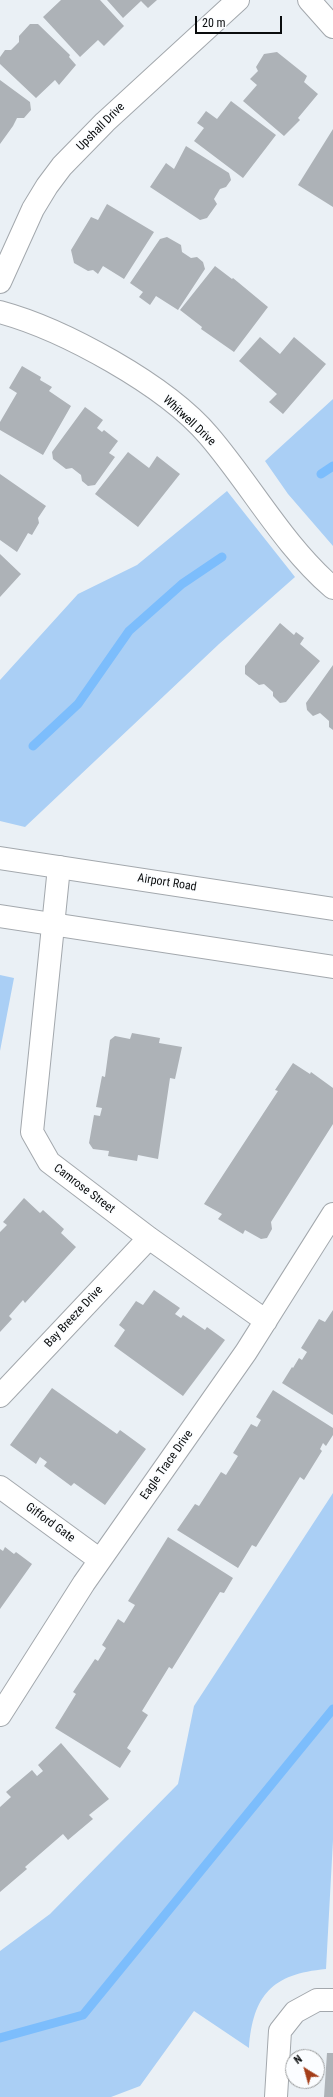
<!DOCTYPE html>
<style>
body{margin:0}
#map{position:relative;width:333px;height:2097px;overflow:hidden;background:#eaf0f5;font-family:"Roboto Condensed",sans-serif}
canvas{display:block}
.north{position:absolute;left:285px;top:2049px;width:40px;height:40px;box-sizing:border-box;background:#fbfdff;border:1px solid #9b9d9e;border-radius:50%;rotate:323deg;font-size:11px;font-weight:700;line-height:16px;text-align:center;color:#0a0c0d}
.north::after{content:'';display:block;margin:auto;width:14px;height:18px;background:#a43e19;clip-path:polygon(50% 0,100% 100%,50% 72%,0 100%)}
.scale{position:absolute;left:195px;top:16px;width:87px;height:18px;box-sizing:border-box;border:2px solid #0a0c0d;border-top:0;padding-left:5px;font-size:12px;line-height:14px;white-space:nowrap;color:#0a0c0d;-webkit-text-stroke:3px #fbfdff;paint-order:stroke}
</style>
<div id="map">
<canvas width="333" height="2097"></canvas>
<div class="north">N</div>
<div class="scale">20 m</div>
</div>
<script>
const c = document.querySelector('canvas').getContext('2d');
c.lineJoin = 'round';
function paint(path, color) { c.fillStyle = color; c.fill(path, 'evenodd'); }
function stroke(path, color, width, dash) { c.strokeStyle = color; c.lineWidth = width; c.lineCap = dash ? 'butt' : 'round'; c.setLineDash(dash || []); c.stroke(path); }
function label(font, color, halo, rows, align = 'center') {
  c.font = font + ' "Roboto Condensed",sans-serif'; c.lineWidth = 3; c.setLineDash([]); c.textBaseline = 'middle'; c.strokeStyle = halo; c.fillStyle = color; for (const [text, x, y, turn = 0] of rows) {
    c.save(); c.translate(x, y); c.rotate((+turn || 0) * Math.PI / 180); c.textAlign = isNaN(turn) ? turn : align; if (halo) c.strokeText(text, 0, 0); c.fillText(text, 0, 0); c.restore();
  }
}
const green = new Path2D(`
 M 333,399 L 333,546 L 288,494 L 265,461 Z
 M 227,491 L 295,577 L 219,644 L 25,827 L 0,821 L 0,680 L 78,594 L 137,565 Z
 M 0,975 L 14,978 L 0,1051 Z
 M 333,1493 L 333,1840 L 326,1969 C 272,1974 253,1995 249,2048 L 194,2011 L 140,2086 L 111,2097 L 0,2097 L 0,1951 L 50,1914 L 178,1784 L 194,1706 Z`);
const stream = new Path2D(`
 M 321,474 L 333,466
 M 33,746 L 78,704 L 129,631 L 182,584 L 222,557
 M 0,2038 L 83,2015 L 333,1709`);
const building = new Path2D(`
 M 61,0 L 100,0 L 124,26 L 104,46 L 98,40 L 80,57 L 43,17 Z
 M 107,0 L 157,0 L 148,8 L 141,1 L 123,18 Z
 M 30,24 L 38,24 L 70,55 L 69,57 L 76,65 L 59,85 L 55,80 L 36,98 L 0,64 L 0,57 L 5,50 L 11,50 L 19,42 L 19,36 Z
 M 277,52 L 307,76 L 304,82 L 318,94 L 298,118 L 300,120 L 284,136 L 243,101 L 257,85 L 250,79 L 258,71 L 256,67 L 264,54 Z
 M 0,80 L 30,102 L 31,110 L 24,118 L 17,118 L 13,126 L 0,144 Z
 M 231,101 L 276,135 L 243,178 L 194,141 L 204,128 L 197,123 L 206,111 L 217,119 Z
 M 333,129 L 333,207 L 298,185 Z
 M 186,146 L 229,173 L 231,180 L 226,187 L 220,189 L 214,199 L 217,204 L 207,218 L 200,220 L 150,187 L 166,163 L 174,169 Z
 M 107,204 L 154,232 L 124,279 L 103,266 L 98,274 L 93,270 L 88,271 L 74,263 L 71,250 L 91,217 L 98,220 Z
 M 167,237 L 181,245 L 182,252 L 191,258 L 197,257 L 203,262 L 205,269 L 178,310 L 156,296 L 150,305 L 139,297 L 143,292 L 130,283 L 160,239 Z
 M 215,266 L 232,279 L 233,278 L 268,307 L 234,352 L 201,329 L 202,327 L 180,310 Z
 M 260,337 L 280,354 L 294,337 L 326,364 L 283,414 L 269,402 L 277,394 L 239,361 Z
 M 22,366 L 41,377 L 40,380 L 52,387 L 49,391 L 71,406 L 43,455 L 0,430 L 0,422 L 17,393 L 9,388 Z
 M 85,407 L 103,420 L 97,428 L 102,432 L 104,430 L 118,441 L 109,453 L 115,457 L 95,485 L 88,486 L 82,481 L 81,475 L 72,468 L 66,469 L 53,459 L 52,452 Z
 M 128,452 L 149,468 L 157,456 L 180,474 L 138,527 L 95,494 Z
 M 0,474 L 46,506 L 38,518 L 39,523 L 32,535 L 28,533 L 17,552 L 0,540 Z
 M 0,554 L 21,574 L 0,597 Z
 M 280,623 L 294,635 L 296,632 L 304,638 L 300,644 L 320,661 L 286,702 L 280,703 L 273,696 L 273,692 L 264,684 L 259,685 L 245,674 L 245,666 Z
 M 333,665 L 333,730 L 329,727 L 329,721 L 320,713 L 313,716 L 307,710 L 306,703 Z
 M 132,1033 L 160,1038 L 159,1043 L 182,1047 L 175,1079 L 170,1078 L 158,1159 L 138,1155 L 137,1161 L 108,1156 L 109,1151 L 93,1149 L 89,1143 L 94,1115 L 100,1116 L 102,1108 L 96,1107 L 102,1076 L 105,1077 L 110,1040 L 115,1036 L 130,1039 Z
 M 293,1063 L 310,1074 L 311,1072 L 333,1088 L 333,1124 L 271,1222 L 272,1229 L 267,1238 L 261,1239 L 245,1230 L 243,1234 L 218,1219 L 222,1214 L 204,1204 L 278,1091 L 275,1090 Z
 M 24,1198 L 40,1213 L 43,1210 L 64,1229 L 61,1233 L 76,1247 L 25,1303 L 23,1300 L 9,1316 L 12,1319 L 0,1332 L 0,1232 L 7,1225 L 3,1222 Z
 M 154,1290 L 180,1308 L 175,1314 L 181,1318 L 183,1315 L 205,1330 L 207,1327 L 225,1340 L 183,1396 L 114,1346 L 125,1330 L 119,1325 L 136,1301 L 143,1305 Z
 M 333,1310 L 333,1415 L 282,1383 L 292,1367 L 293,1368 L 299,1358 L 302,1360 L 307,1352 L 301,1348 L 319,1319 L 325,1322 Z
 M 52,1388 L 117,1434 L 120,1430 L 146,1449 L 105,1505 L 74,1483 L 71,1486 L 44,1466 L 47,1462 L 40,1457 L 36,1464 L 10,1445 Z
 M 273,1390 L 333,1428 L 333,1435 L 326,1446 L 323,1443 L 320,1449 L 322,1451 L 304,1480 L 300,1477 L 256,1547 L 252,1545 L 238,1568 L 177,1530 L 195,1504 L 199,1506 L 221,1472 L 226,1475 L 238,1456 L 233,1453 L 251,1424 L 257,1427 L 261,1420 L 256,1417 Z
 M 168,1537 L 233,1578 L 224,1593 L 220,1592 L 172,1669 L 169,1667 L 142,1711 L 148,1715 L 127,1748 L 131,1751 L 120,1768 L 55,1728 L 76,1694 L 73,1692 L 95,1659 L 98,1661 L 106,1648 L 102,1645 L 118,1619 L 124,1623 L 135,1605 L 128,1601 Z
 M 5,1547 L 14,1554 L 16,1552 L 32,1564 L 0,1609 L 0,1549 L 3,1551 Z
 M 61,1743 L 109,1799 L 89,1815 L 93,1819 L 68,1840 L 63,1834 L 25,1867 L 27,1869 L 0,1892 L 0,1807 L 11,1797 L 6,1792 L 32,1770 L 37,1776 L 43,1771 L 38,1765 Z
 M 327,2053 L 333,2053 L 333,2097 L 324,2097 Z`);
const street = new Path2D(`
 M 309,0 L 333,27
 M 0,282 L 33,209 L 47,186 L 62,166 L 105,122 L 238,0
 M 0,312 C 63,329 166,385 209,436 C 251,485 283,545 333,588
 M 59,867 L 32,1132 L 49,1162 L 149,1238 L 266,1321
 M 0,1396 L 149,1238
 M 0,1487 L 100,1560
 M 0,1715 L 84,1583 L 246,1352 L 333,1214
 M 276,2097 L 280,2031 L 295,2012 L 317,2000 L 333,2000`);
const secondary = new Path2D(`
 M 0,858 L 333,909
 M 0,916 L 333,967`);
const streetNames = [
 ["Upshall Drive",101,127,-45],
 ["Whitwell Drive",189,421,43],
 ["Airport Road",167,883,9],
 ["Camrose Street",84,1189,37],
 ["Bay Breeze Drive",74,1317,-47],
 ["Eagle Trace Drive",167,1465,-55],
 ["Gifford Gate",50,1523,36]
];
paint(green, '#aacff5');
stroke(stream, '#7cbdfc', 9);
paint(building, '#adb2b7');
stroke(street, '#a3a8ad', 24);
stroke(secondary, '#a3a8ad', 24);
stroke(street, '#fff', 22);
stroke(secondary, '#fff', 22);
label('12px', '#0a0c0d', '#fbfdff', streetNames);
</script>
